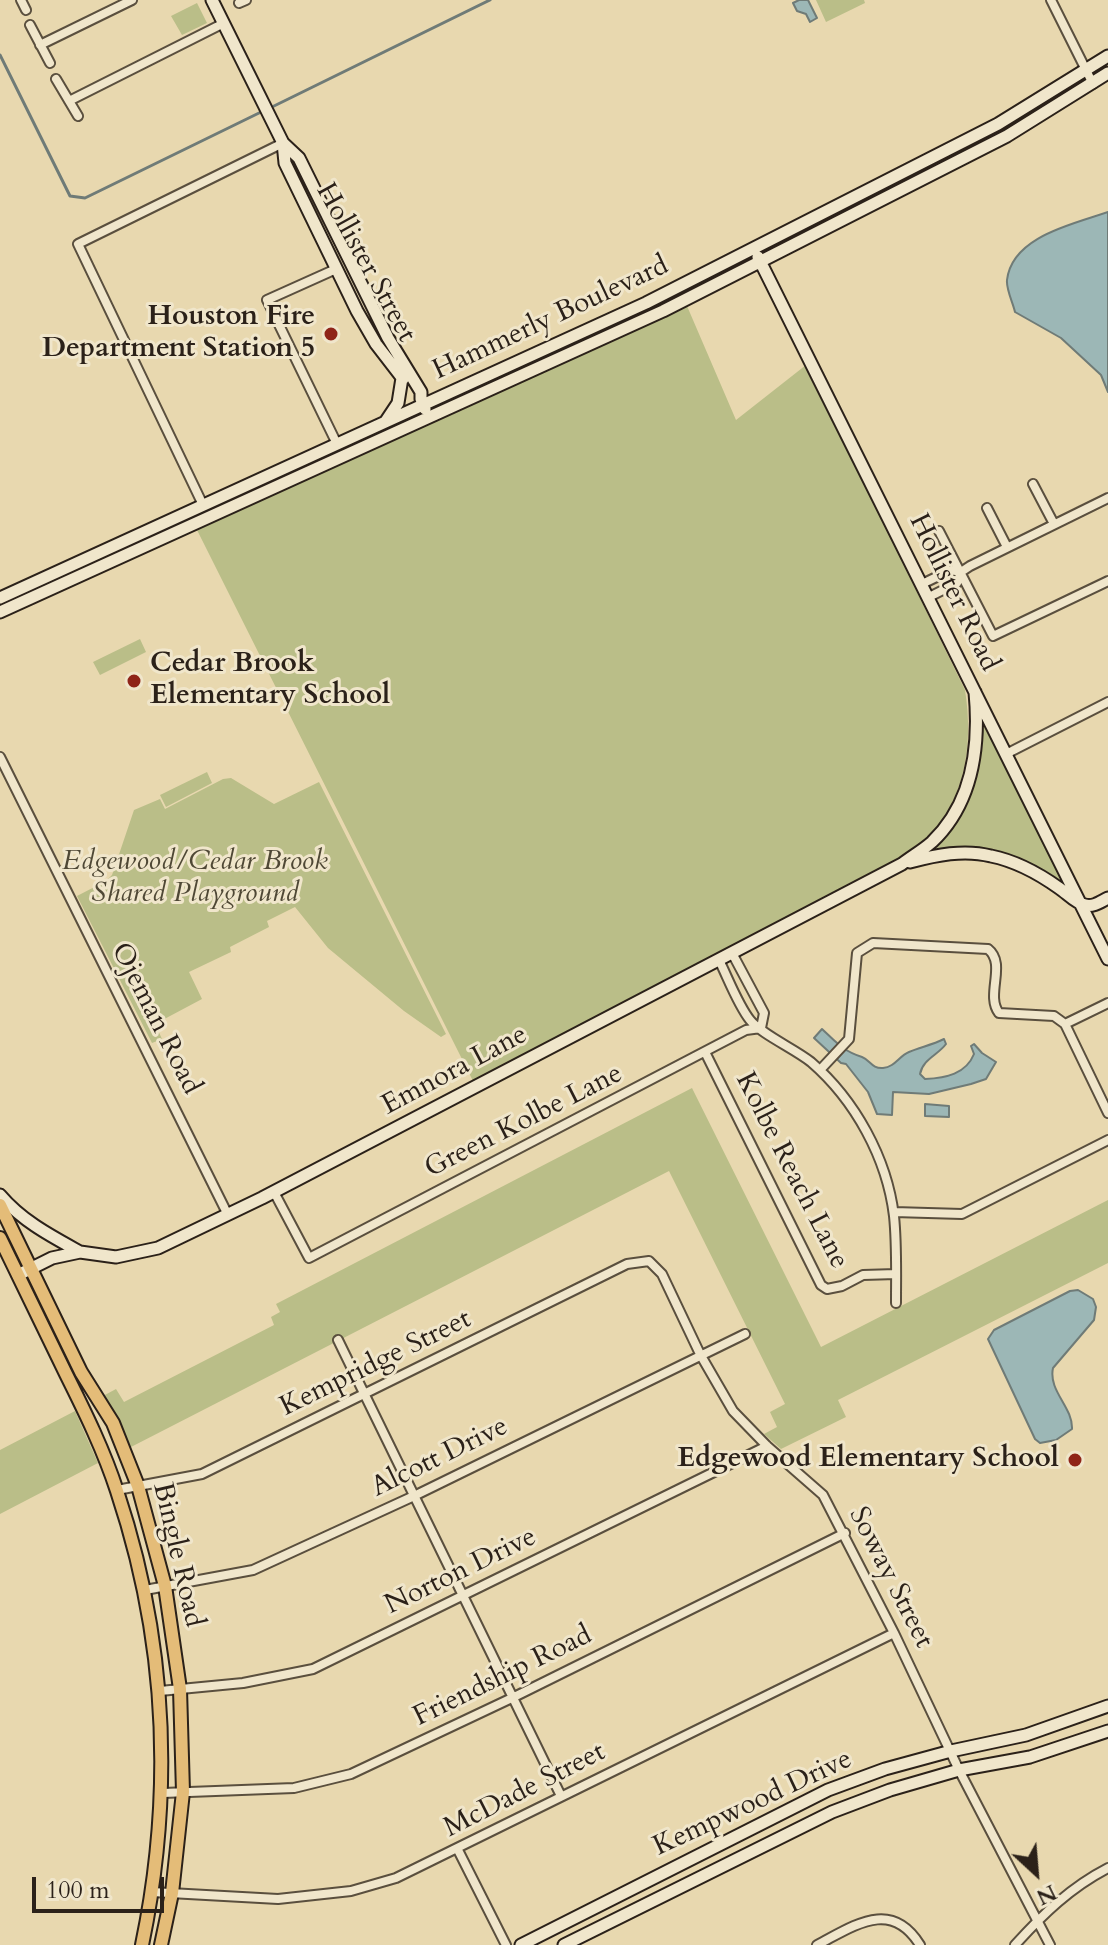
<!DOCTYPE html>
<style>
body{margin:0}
#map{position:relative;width:1108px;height:1945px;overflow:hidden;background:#e8d8af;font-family:Cardo,serif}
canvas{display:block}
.north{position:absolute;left:996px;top:1833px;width:80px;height:80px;-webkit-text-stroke:6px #f0e6cb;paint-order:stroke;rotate:154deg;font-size:22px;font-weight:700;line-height:32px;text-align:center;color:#2b2119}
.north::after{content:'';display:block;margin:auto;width:28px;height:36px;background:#2b2119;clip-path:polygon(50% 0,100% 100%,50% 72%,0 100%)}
.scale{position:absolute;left:32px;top:1877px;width:132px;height:36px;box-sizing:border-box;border:4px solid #2b2119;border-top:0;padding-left:10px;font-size:24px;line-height:28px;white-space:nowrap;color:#2b2119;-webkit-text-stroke:6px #f0e6cb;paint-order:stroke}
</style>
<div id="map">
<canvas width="1108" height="1945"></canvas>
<div class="north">N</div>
<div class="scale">100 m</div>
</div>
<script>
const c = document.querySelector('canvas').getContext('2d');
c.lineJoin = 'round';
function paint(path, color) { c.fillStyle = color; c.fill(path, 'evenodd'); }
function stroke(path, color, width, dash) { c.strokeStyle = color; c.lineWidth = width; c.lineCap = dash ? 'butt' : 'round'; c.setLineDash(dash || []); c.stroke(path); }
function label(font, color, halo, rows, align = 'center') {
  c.font = font + ' Cardo,serif'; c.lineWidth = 6; c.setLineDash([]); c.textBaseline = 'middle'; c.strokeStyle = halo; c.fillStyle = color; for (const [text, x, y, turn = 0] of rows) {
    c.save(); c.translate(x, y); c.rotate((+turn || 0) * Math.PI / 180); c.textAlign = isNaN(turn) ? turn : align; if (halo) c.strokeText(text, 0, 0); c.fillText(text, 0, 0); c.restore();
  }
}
const green = new Path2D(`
 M 816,0 L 864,0 L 865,3 L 826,22 Z
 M 197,3 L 207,23 L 182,35 L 171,16 Z
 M 687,306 L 736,420 L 806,365 L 965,690 C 974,746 965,808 918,846 C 910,853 900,858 891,863 L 473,1081 L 197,530 Z
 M 140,639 L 146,652 L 100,675 L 93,662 Z
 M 983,726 L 989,732 L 1063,881 L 1060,885 L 1015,859 L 937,850 L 935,846 L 952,821 L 981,727 Z
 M 207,772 L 212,783 L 166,807 L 160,795 Z
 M 231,778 L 274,804 L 319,782 L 446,1034 L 441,1037 L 404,1011 L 328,948 L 295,907 L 267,921 L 269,927 L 230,947 L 231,952 L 189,972 L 202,999 L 155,1024 L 162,1039 L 152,1043 L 77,896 L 106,881 L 112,875 L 134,810 L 160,799 L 165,809 L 223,779 Z
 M 692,1088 L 821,1347 L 1108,1200 L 1108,1263 L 838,1400 L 846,1417 L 781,1449 L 764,1434 L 777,1427 L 770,1412 L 785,1404 L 669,1171 L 131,1447 L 103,1396 L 116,1389 L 124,1402 L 274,1325 L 271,1317 L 280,1312 L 276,1304 Z
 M 75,1411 L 98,1463 L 0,1514 L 0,1450 Z`);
const water = new Path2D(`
 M 799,0 L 808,0 L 817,18 L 810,22 L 806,14 L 797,11 L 793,3 Z
 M 1108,212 L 1108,392 L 1101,375 L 1061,338 L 1015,312 C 1013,303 1006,289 1007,280 C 1012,236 1074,224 1108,212 Z
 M 822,1029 C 837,1043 843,1051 862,1057 C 870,1060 872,1069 883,1068 C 895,1067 899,1056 909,1052 C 921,1047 932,1045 944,1039 L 946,1044 C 938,1055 923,1059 920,1074 L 925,1079 C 946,1078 966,1074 974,1054 L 971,1046 L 974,1044 L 982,1053 L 996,1062 L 986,1079 L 971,1084 L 929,1094 L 893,1092 L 892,1115 L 877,1114 L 868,1092 L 846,1064 L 841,1063 L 814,1038 Z
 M 925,1104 L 949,1106 L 949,1117 L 925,1116 Z
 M 1078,1290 L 1093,1299 L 1096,1307 L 1094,1320 L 1053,1368 C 1048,1391 1073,1407 1072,1429 L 1056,1440 L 1040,1443 L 1035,1439 L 988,1339 L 994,1330 L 1070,1291 Z`);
const stream = new Path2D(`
 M 0,55 L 70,196 L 85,198 L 259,113
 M 274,106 L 490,0`);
const street = new Path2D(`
 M 21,0 L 26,10
 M 1051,0 L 1093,84
 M 239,3 L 246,0
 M 30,25 L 50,63
 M 40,45 L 132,0
 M 56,79 L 78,116
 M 69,101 L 224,23
 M 336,269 L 267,300 L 337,444
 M 1033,484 L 1054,524
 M 203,505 L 78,244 L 283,143
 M 987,508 L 1007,547
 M 939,531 L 993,636 L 1108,581
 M 922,584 L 951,570 L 961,572
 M 929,597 L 957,583 L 961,572 L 970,566 L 1108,498
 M 1006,754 L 1108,702
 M 0,757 L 228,1215
 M 732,953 L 764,1013 L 761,1028
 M 719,960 C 728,978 738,1005 750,1020 C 761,1034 795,1049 811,1062 C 855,1100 887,1158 894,1216 C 897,1245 896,1274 896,1303
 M 1065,1024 L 1108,1113
 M 705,1052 L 821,1285 L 827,1289 L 842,1286 L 863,1275 L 896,1274
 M 820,1070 L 849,1039 L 857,953 L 873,943 L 988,949 C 1007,964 985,995 999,1013 L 1054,1016 L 1065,1024 L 1108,1003
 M 274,1192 L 309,1258 L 746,1030 L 761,1028
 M 894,1212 L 962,1214 L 1108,1140
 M 338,1340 L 561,1796
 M 117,1490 L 202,1474 L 627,1264 L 649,1261 L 662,1274 L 700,1354 L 733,1411 L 767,1446 L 823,1495 L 894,1633 L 959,1770 L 1050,1945
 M 145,1590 L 253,1570 L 414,1496 L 745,1334
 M 160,1691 L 243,1683 L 313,1669 L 767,1446
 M 163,1793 L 294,1788 L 351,1774 L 514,1697 L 845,1533
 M 458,1850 L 506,1945
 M 152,1892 L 278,1899 L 351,1891 L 396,1878 L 894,1633
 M 817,1945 C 854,1926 891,1898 920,1945
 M 1015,1945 C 1043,1914 1071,1887 1108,1868`);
const secondary = new Path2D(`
 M 212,0 L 283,143 L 299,158 L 388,338 L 421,392 L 421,399 L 425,409
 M 283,143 L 285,163 L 357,311 L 376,344 L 403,379
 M 758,257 L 1108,959
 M 386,421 L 398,403 L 402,378
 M 0,598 L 646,303 L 998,124 L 1108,56
 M 0,612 L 663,311 L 1007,136 L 1108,73
 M 910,862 C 936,855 964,849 991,856 C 1016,861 1038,873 1059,888 C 1067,893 1075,903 1085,905 C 1094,907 1100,902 1108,898
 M 0,1195 C 22,1221 51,1236 80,1252
 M 18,1275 L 52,1258 L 80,1252 L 116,1257 L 158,1248 L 262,1198 L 902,864 C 911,857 923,850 932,842 C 973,803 980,745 975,692
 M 521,1945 L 828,1790 L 885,1769 L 951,1751 L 1026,1735 L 1108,1706
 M 564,1945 L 832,1812 L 890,1790 L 959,1770 L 1030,1757 L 1108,1731`);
const primary = new Path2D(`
 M 0,1205 L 81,1372 L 113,1423 L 138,1486 L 165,1586 L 180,1689 L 183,1792 L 172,1893 L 161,1945
 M 0,1238 C 22,1283 44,1329 66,1374 C 85,1412 104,1451 117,1491 C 167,1641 174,1791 142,1945`);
const markers = [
 [331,334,8,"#8f2418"],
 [134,681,8,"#8f2418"],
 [1075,1460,8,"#8f2418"]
];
const streetNames = [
 ["Hollister Street",365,263,61],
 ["Hammerly Boulevard",551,319,-25],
 ["Hollister Road",953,593,64],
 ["Ojeman Road",155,1019,63],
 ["Emnora Lane",455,1071,-28],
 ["Green Kolbe Lane",524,1122,-27],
 ["Kolbe Reach Lane",791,1171,63],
 ["Kempridge Street",376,1364,-26],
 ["Alcott Drive",440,1458,-26],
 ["Bingle Road",177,1555,77],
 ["Norton Drive",461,1572,-26],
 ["Soway Street",890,1578,63],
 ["Friendship Road",503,1677,-26],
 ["McDade Street",525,1791,-27],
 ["Kempwood Drive",753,1804,-25]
];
const poiNames = [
 ["Houston Fire",315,318],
 ["Department Station 5",315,350],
 ["Cedar Brook",150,665,"left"],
 ["Elementary School",150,697,"left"],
 ["Edgewood Elementary School",1059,1460]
];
const parkNames = [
 ["Edgewood/Cedar Brook",195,863],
 ["Shared Playground",195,895]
];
paint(green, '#babe88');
paint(water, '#9cb7b6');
stroke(water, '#6f7b77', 2);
stroke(stream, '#6f7b77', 3);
stroke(street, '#5a4f3e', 12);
stroke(secondary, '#2b2119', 15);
stroke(primary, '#2b2119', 16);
stroke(street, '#f0e6cb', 8);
stroke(secondary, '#f0e6cb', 11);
stroke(primary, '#e4bc78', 12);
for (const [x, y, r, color] of markers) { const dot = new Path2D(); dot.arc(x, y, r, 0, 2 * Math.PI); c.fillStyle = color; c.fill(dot); stroke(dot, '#f0e6cb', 3); }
label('28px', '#2b2119', '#f0e6cb', streetNames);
label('bold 28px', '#2b2119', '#f0e6cb', poiNames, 'right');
label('italic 28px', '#4f4835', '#f0e6cb', parkNames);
</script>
